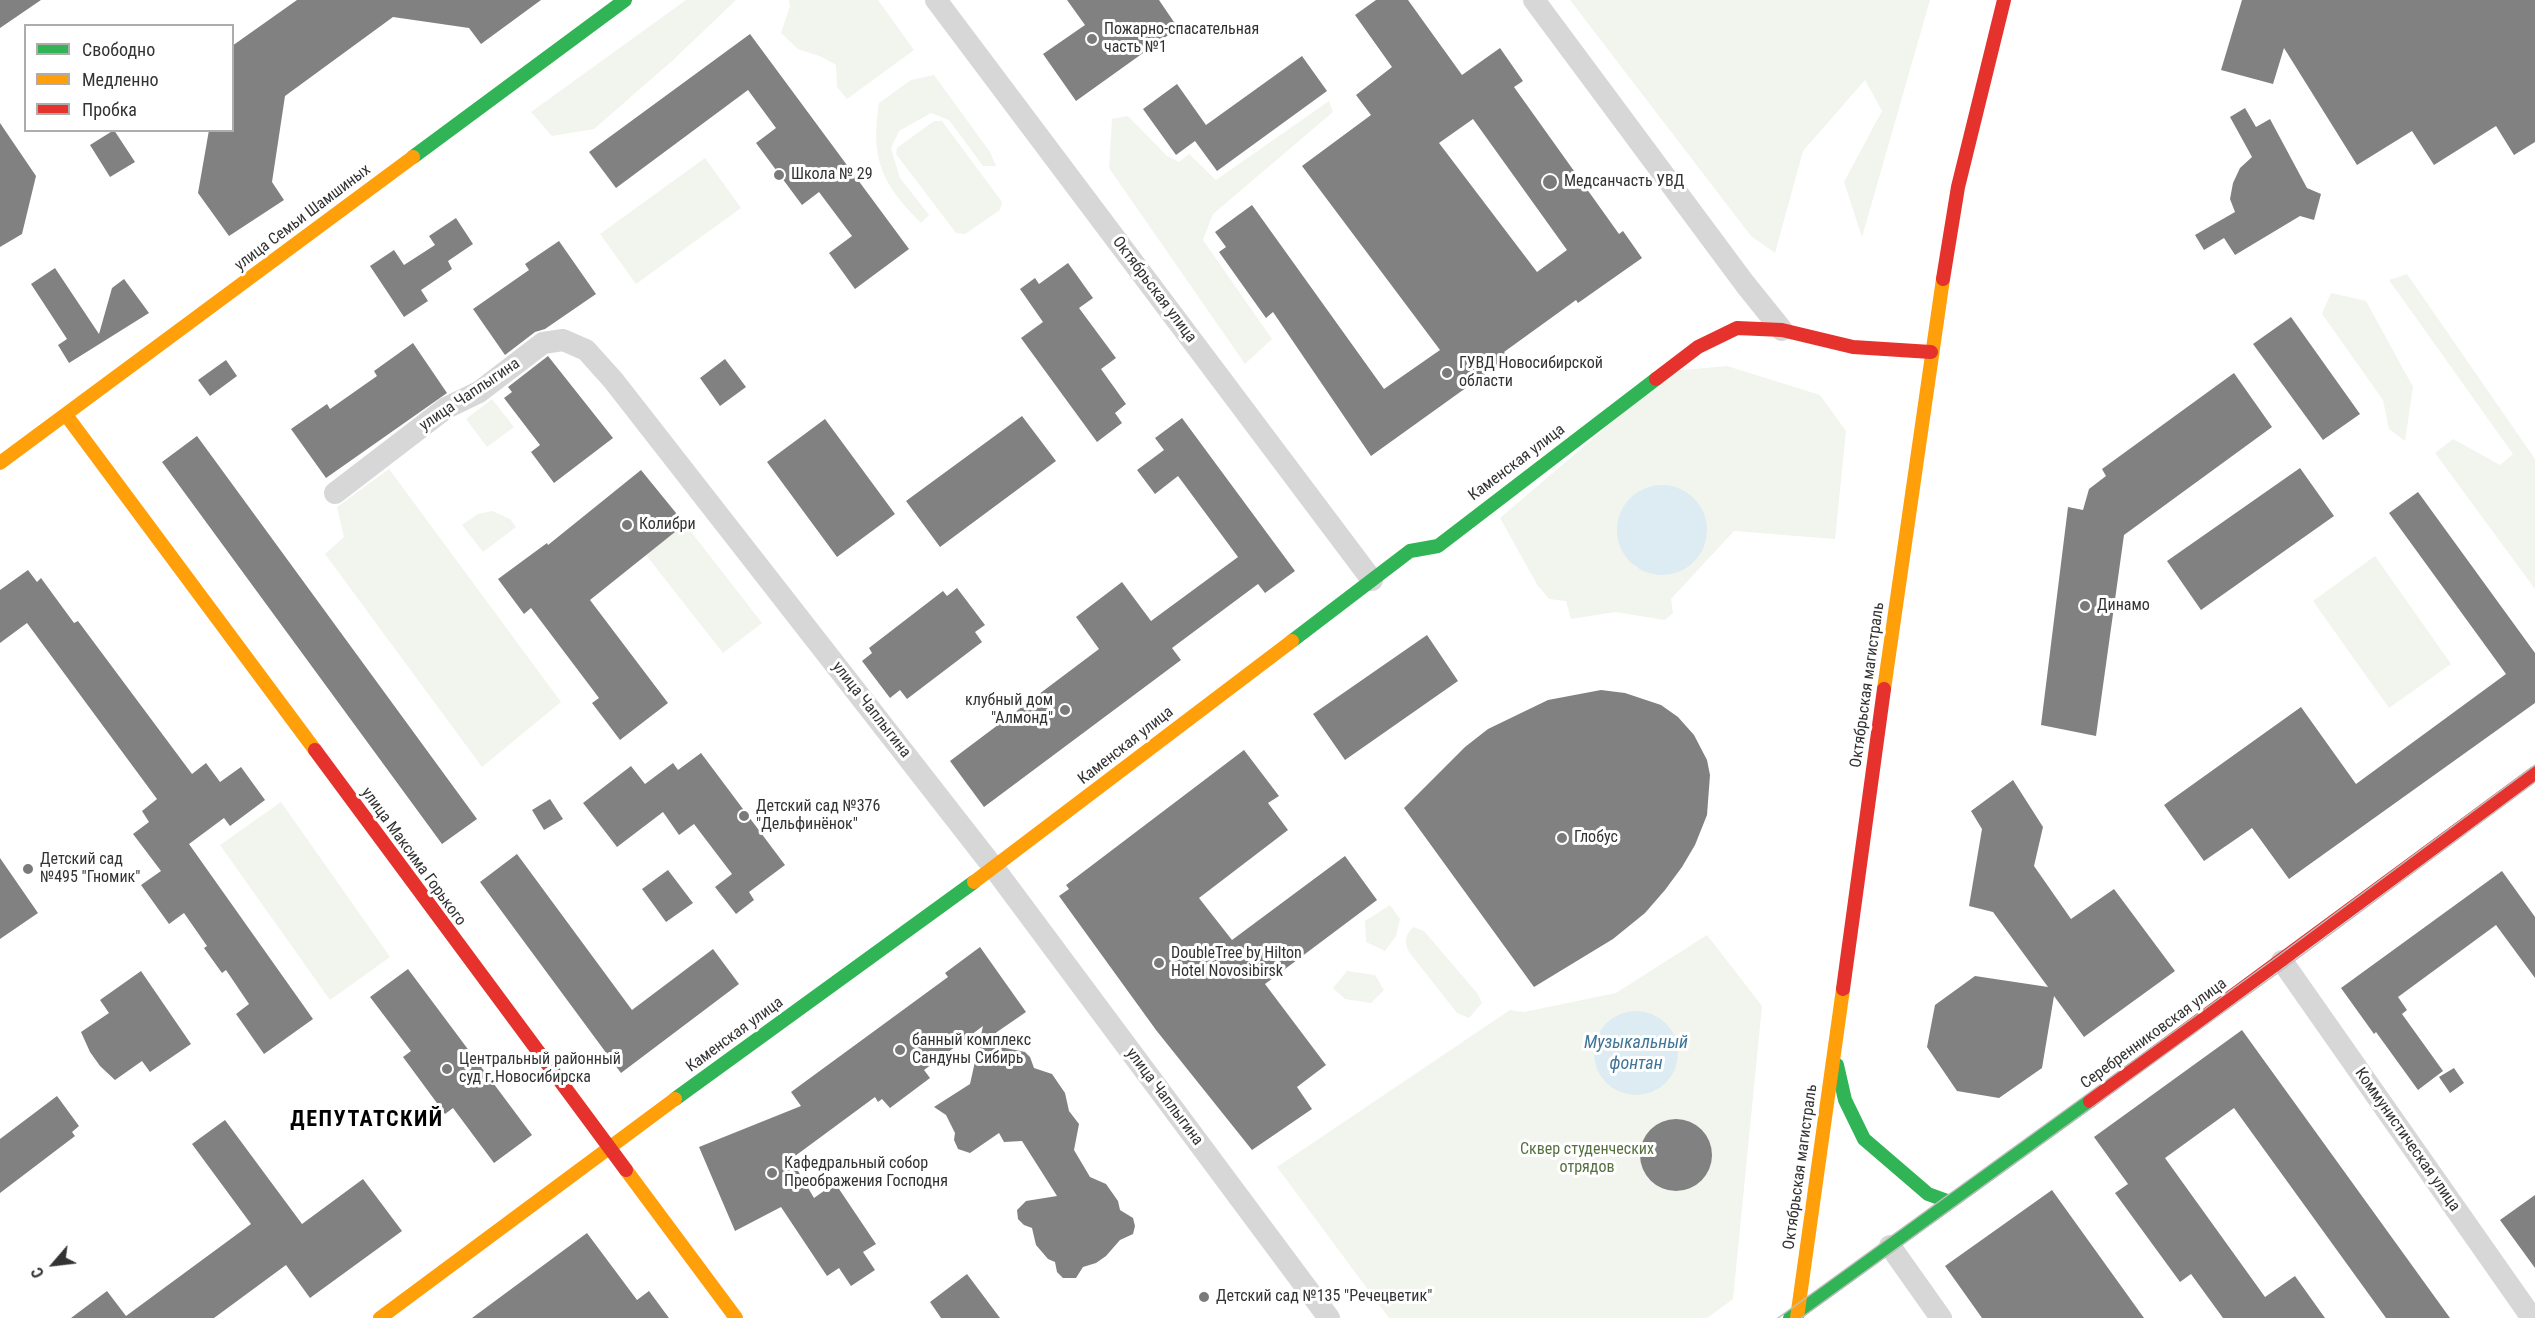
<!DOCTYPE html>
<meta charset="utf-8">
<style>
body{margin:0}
#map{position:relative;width:2535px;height:1318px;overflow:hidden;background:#fff;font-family:"Roboto Condensed",sans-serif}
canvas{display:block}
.legend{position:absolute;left:24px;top:24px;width:210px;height:108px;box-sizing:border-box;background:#fff;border:2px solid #adadad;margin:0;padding:8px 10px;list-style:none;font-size:18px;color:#333}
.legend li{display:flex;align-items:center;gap:12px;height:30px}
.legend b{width:30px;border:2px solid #adadad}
.north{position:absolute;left:24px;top:1234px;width:60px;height:60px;-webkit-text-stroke:4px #fff;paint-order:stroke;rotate:242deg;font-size:16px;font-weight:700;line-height:24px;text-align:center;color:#333}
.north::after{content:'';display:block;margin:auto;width:21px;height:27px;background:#333;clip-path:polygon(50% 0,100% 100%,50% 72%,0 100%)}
</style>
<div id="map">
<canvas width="2535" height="1318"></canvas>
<ul class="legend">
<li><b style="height:8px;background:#30b455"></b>Свободно</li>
<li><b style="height:8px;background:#ff9f0a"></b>Медленно</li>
<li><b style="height:8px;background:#e5322d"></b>Пробка</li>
</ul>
<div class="north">С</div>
</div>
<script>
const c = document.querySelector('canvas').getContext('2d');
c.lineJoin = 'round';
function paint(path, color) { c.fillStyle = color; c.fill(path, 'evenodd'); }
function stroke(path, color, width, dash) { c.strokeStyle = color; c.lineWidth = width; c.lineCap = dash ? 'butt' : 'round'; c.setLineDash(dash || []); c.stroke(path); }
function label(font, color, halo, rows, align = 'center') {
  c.font = font + ' "Roboto Condensed",sans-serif'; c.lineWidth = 6; c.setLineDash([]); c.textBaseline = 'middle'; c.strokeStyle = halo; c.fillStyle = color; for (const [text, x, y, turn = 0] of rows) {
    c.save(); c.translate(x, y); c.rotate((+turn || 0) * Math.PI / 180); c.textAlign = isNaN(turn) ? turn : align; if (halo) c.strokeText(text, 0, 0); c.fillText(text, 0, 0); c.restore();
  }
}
const green = new Path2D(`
 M 686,0 L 736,0 L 672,61 L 594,129 L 552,136 L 531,112 Z
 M 789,0 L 878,0 L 914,50 L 847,99 L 837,87 L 836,65 L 822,57 L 798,49 L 781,33 L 790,6 Z
 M 1570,0 L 1930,0 L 1862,237 L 1844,182 L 1882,111 L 1865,80 L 1803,151 L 1775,253 L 1751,236 Z
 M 934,75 L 990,152 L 996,166 L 983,166 L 949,120 L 931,113 L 899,131 L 891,148 L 900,178 L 929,215 L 921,223 C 882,184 870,159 879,103 L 911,80 Z
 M 1329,101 L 1333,112 L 1213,214 L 1203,240 L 1272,339 L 1245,364 L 1109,168 L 1112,119 L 1128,116 L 1167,156 L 1179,162 L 1189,154 L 1216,180 Z
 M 934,121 L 942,121 L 1002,202 L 1000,210 L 965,234 L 956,233 L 896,154 L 897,148 Z
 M 705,158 L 741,208 L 636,284 L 600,234 Z
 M 2407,274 L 2535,459 L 2535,589 L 2435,453 L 2453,439 L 2500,465 L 2513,454 L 2389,280 Z
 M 2331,293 L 2366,301 L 2413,387 L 2405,441 L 2389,429 L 2383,400 L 2322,314 Z
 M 1727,366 L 1820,395 L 1846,431 L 1835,539 L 1734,531 L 1671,599 L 1673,613 L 1665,620 L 1615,612 L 1571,619 L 1566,601 L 1549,599 L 1538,586 L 1500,518 L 1672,371 ZM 1688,493 C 1710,516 1712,536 1694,562 L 1637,568 L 1627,558 L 1620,546 Z
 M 492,399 L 514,427 L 487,447 L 466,419 Z
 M 389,469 L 561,702 L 482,767 L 325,554 L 344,537 L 337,507 Z
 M 492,511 L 510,519 L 516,527 L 483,552 L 462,525 L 478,514 Z
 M 685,524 L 762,623 L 723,653 L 646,555 Z
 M 2375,556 L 2451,664 L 2389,708 L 2313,601 Z
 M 281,802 L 390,957 L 330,1000 L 220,845 Z
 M 1390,905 L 1400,919 L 1396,936 L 1385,951 L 1366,942 L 1365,921 Z
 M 1413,927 L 1424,931 L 1477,993 L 1482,1003 L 1469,1018 L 1457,1013 L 1409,952 C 1404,941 1405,936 1413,927 Z
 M 1707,935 L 1762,1006 L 1733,1299 L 1707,1318 L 1389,1318 L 1277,1167 L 1510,1010 L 1524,1012 L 1616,993 Z
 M 1347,971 L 1375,975 L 1384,990 L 1371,1003 L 1345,999 L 1333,988 Z`);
const water = new Path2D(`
 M1617 530a45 45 0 1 1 90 0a45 45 0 1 1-90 0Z
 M1594 1053a42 42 0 1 1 84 0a42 42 0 1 1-84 0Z`);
const building = new Path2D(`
 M 0,0 L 41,0 L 0,28 Z
 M 297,0 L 541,0 L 481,44 L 469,28 L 393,17 L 285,96 L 272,182 L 284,200 L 229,236 L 198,193 L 209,130 L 232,130 L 232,46 Z
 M 1067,0 L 1159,0 L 1178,28 L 1076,101 L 1043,54 L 1085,25 Z
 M 1376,0 L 1408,0 L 1462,75 L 1500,48 L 1523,81 L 1514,87 L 1619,234 L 1623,231 L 1642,258 L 1578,303 L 1576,300 L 1504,352 L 1509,357 L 1371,456 L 1273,312 L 1266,318 L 1219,252 L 1226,247 L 1215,232 L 1252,205 L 1384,389 L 1440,350 L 1302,166 L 1371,115 L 1356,95 L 1392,67 L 1355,15 ZM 1473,119 L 1567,250 L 1537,272 L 1439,143 Z
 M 2242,0 L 2535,0 L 2535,142 L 2514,155 L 2496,126 L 2434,165 L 2412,131 L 2357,165 L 2284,48 L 2273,84 L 2221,70 Z
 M 750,34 L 909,249 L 855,289 L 829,253 L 852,236 L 819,192 L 802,205 L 756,143 L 776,128 L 748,90 L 616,188 L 589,152 Z
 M 1302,56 L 1327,91 L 1217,171 L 1195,141 L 1176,155 L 1143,109 L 1177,84 L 1206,125 Z
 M 2245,108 L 2256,127 L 2270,119 L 2307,188 L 2321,194 L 2314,220 L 2300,216 L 2235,255 L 2224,238 L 2204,250 L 2195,235 L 2235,212 L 2230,199 L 2233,183 L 2240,168 L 2252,157 L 2230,117 Z
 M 0,123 L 36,176 L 22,234 L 0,247 Z
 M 114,130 L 135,162 L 110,177 L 90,145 Z
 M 456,218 L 473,244 L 448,261 L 452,269 L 421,290 L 428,301 L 404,317 L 370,266 L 394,250 L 404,265 L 435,245 L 429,236 Z
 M 559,241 L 596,294 L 545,329 L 535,332 L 505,355 L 473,309 L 529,270 L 525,264 Z
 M 1068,263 L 1093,298 L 1079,308 L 1116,358 L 1101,369 L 1126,404 L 1115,413 L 1122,423 L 1097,442 L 1021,338 L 1043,322 L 1020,289 L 1035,278 L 1039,284 Z
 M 55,268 L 99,334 L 112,288 L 124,279 L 149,313 L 69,363 L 58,345 L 67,339 L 31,284 Z
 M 2291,317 L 2360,414 L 2323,440 L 2253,344 Z
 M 413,343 L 447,393 L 326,478 L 291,429 L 327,404 L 330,409 L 377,376 L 374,371 Z
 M 548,356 L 613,438 L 554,483 L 531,452 L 540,445 L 504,398 L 512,392 L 508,387 Z
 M 725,359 L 746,387 L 720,406 L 700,378 Z
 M 226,360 L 237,376 L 210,396 L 198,380 Z
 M 2234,373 L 2272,427 L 2124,535 L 2096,736 L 2041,725 L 2068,507 L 2083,510 L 2089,489 L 2106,476 L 2102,469 Z
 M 1022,416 L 1056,461 L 940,547 L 906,501 Z
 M 1182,418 L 1295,571 L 1265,593 L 1258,584 L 1172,648 L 1181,660 L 984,807 L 950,761 L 1099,649 L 1076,617 L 1122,582 L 1151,621 L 1238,557 L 1178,476 L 1155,494 L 1137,470 L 1164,450 L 1155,438 Z
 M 825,419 L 895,514 L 837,557 L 767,462 Z
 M 197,436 L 477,819 L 442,844 L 162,462 Z
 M 2300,468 L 2334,516 L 2201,610 L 2167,561 Z
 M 641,470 L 685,524 L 590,600 L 668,703 L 620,740 L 592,703 L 599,698 L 531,608 L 524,614 L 498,579 L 547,543 L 548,545 Z
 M 2418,492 L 2535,653 L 2535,703 L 2289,879 L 2252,828 L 2204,861 L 2164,805 L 2301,707 L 2356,784 L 2506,674 L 2389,513 Z
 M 28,570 L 37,582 L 41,578 L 74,623 L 78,621 L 192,774 L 206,763 L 220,782 L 241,767 L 265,800 L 230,826 L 224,818 L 189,844 L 313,1019 L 264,1054 L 236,1014 L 249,1004 L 226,970 L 222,973 L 204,948 L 207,946 L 184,913 L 169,924 L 141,885 L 161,871 L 133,834 L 149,822 L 142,811 L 157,799 L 27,623 L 0,643 L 0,590 Z
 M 957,588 L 985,625 L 975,632 L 982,642 L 907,699 L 900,690 L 890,698 L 862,661 L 872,653 L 869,648 L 943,591 L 947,596 Z
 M 1427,635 L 1458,681 L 1345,760 L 1313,714 Z
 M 1601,690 L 1625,693 L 1661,705 L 1678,717 L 1694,735 L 1707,760 L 1710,775 L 1707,815 L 1695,845 L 1682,867 L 1665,890 L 1645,913 L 1613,939 L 1534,987 L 1404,808 L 1465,747 L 1488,729 L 1548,700 Z
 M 1244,750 L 1279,796 L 1268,803 L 1288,830 L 1199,898 L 1232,940 L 1345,856 L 1377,900 L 1265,984 L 1326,1065 L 1297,1087 L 1312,1109 L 1252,1150 L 1156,1030 L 1059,896 L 1069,889 L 1066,885 Z
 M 701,753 L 785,865 L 749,892 L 754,900 L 736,914 L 715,887 L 732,874 L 694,824 L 679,835 L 663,812 L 617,847 L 583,803 L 631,766 L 645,784 L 673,763 L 678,770 Z
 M 2013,780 L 2043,827 L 2034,866 L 2071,919 L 2114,889 L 2175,971 L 2084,1037 L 2054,996 L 2042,1068 L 1999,1098 L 1957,1091 L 1927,1047 L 1935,1005 L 1975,976 L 2048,987 L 1993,912 L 1969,906 L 1982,829 L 1971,811 Z
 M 550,799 L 563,819 L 544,830 L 532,810 Z
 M 517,854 L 632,1010 L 713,949 L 739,984 L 621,1073 L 480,882 Z
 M 0,858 L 38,913 L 0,939 Z
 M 668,870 L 693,903 L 666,922 L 642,889 Z
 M 2502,871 L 2535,917 L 2535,978 L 2496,925 L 2398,997 L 2407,1010 L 2402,1014 L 2443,1071 L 2418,1090 L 2376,1032 L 2374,1034 L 2341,988 Z
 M 980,947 L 1026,1012 L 981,1043 L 1025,1052 L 1030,1057 L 1034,1068 L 1052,1074 L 1065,1093 L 1069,1111 L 1079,1124 L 1074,1150 L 1090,1177 L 1106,1184 L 1118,1201 L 1120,1210 L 1133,1218 L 1135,1226 L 1133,1234 L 1120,1240 L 1106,1256 L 1096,1263 L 1083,1267 L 1076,1278 L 1063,1278 L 1057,1272 L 1055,1262 L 1048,1259 L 1036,1245 L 1032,1228 L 1024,1225 L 1018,1219 L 1017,1210 L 1026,1201 L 1057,1196 L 1022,1141 L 1004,1142 L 999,1133 L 970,1153 L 958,1149 L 954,1140 L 955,1133 L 946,1115 L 934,1107 L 970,1084 L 983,1026 L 924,1070 L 930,1078 L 890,1108 L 882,1099 L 878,1102 L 875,1097 L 791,1159 L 814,1198 L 835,1183 L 876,1244 L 863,1252 L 875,1270 L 851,1286 L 839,1268 L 827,1276 L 781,1207 L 735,1231 L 699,1147 L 801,1106 L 791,1092 L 948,977 L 945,973 Z
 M 408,969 L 532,1135 L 494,1163 L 453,1108 L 445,1114 L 403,1057 L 411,1051 L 370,997 Z
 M 141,971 L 191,1044 L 150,1072 L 142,1061 L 115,1080 L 100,1066 L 90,1052 L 81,1032 L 109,1013 L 100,1000 Z
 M 2242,1030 L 2450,1318 L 2386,1318 L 2234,1108 L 2165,1158 L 2265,1297 L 2295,1276 L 2325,1318 L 2223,1318 L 2191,1274 L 2180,1282 L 2115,1193 L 2128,1184 L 2094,1137 Z
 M 2454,1068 L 2464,1083 L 2450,1093 L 2439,1077 Z
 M 57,1096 L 79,1126 L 72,1132 L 75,1136 L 0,1193 L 0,1139 Z
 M1640 1155a36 36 0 1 1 72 0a36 36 0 1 1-72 0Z
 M 225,1120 L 302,1224 L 363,1179 L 402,1231 L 310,1298 L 286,1265 L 214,1318 L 71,1318 L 107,1291 L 126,1316 L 251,1224 L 192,1144 Z
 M 2052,1190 L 2144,1318 L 1982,1318 L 1945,1266 Z
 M 2535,1195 L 2535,1268 L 2500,1220 Z
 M 587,1233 L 637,1300 L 649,1291 L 669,1318 L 472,1318 Z
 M 967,1274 L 1000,1318 L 941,1318 L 930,1302 Z`);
const street = new Path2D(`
 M 936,0 L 1372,580
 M 1534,0 L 1745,284 L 1782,330
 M 335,493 L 446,408 L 479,392 L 543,343 L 563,340 L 586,350 L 613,380 L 994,868 L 1329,1318
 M 2282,961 L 2532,1318
 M 1890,1246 L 1941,1318`);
const fast = new Path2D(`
 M 413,157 L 625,0
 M 1292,641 L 1410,551 L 1438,546 L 1656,379
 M 1837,1065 L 1845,1100 L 1864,1139 L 1928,1194 L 1950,1202
 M 675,1099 L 974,882
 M 1790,1318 L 2090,1101`);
const slow = new Path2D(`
 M 66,415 L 315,750
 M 0,463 L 413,157
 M 1884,689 L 1943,279
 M 974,882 L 1292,641
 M 626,1170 L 736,1318
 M 380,1318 L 675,1099
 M 1797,1318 L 1843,989`);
const jam = new Path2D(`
 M 1943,279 L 1958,187 L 2004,0
 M 1656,379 L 1698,347 L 1737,328 L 1782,330 L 1853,347 L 1931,352
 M 315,750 L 626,1170
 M 1843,989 L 1884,689
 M 2090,1101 L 2535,773`);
const tram = new Path2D(`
 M 1778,1318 L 2278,956 L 2535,765
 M 1801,1318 L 2286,967 L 2535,782`);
const markers = [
 [1092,39,6,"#7a7a7a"],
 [779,175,6,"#7a7a7a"],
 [1550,182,8,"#7a7a7a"],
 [1447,373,6,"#7a7a7a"],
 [627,525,6,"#7a7a7a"],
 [2085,606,6,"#7a7a7a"],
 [1065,710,6,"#7a7a7a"],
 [744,816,6,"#7a7a7a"],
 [1562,838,6,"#7a7a7a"],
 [28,869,6,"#7a7a7a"],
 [1159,963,6,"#7a7a7a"],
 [900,1050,6,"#7a7a7a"],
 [447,1069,6,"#7a7a7a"],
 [772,1173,6,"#7a7a7a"],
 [1204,1297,6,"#7a7a7a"]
];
const poiNames = [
 ["Пожарно-спасательная",1104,30],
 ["часть №1",1104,48],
 ["Школа № 29",791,175],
 ["Медсанчасть УВД",1564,182],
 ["ГУВД Новосибирской",1459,364],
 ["области",1459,382],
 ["Колибри",639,525],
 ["Динамо",2097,606],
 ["клубный дом",1053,701,"right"],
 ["\"Алмонд\"",1053,719,"right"],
 ["Детский сад №376",756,807],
 ["\"Дельфинёнок\"",756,825],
 ["Глобус",1574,838],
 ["Детский сад",40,860],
 ["№495 \"Гномик\"",40,878],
 ["DoubleTree by Hilton",1171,954],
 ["Hotel Novosibirsk",1171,972],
 ["банный комплекс",912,1041],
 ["Сандуны Сибирь",912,1059],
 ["Центральный районный",459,1060],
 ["суд г.Новосибирска",459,1078],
 ["Кафедральный собор",784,1164],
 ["Преображения Господня",784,1182],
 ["Детский сад №135 \"Речецветик\"",1216,1297]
];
const streetNames = [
 ["улица Семьи Шамшиных",303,218,-37],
 ["Октябрьская улица",1154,290,53],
 ["улица Чаплыгина",470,395,-34],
 ["Каменская улица",1517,463,-37],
 ["Октябрьская магистраль",1868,685,-82],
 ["улица Чаплыгина",871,710,52],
 ["Каменская улица",1126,746,-38],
 ["улица Максима Горького",413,857,54],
 ["Серебренниковская улица",2154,1034,-36],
 ["Каменская улица",735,1035,-36],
 ["улица Чаплыгина",1164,1097,53],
 ["Коммунистическая улица",2407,1140,55],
 ["Октябрьская магистраль",1801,1167,-82]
];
const parkNames = [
 ["Сквер студенческих",1587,1150],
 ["отрядов",1587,1168]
];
const waterNames = [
 ["Музыкальный",1636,1043],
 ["фонтан",1636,1064]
];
const districtNames = [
 ["ДЕПУТАТСКИЙ",367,1120]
];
paint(green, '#f1f5ed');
paint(water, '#ddebf3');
paint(building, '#818181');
stroke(street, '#d7d7d7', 22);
stroke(fast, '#30b455', 14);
stroke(slow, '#ff9f0a', 14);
stroke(jam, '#e5322d', 14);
stroke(tram, '#bebebe', 1.5);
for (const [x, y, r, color] of markers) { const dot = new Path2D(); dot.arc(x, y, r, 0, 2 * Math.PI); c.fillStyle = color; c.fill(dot); stroke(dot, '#fff', 2); }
label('16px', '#333', '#fff', poiNames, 'left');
label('16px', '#333', '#fff', streetNames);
label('16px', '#56703f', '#fff', parkNames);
label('italic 18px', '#3f7597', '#fff', waterNames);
c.letterSpacing = '1.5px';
label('bold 22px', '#000', '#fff', districtNames);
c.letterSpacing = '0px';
</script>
